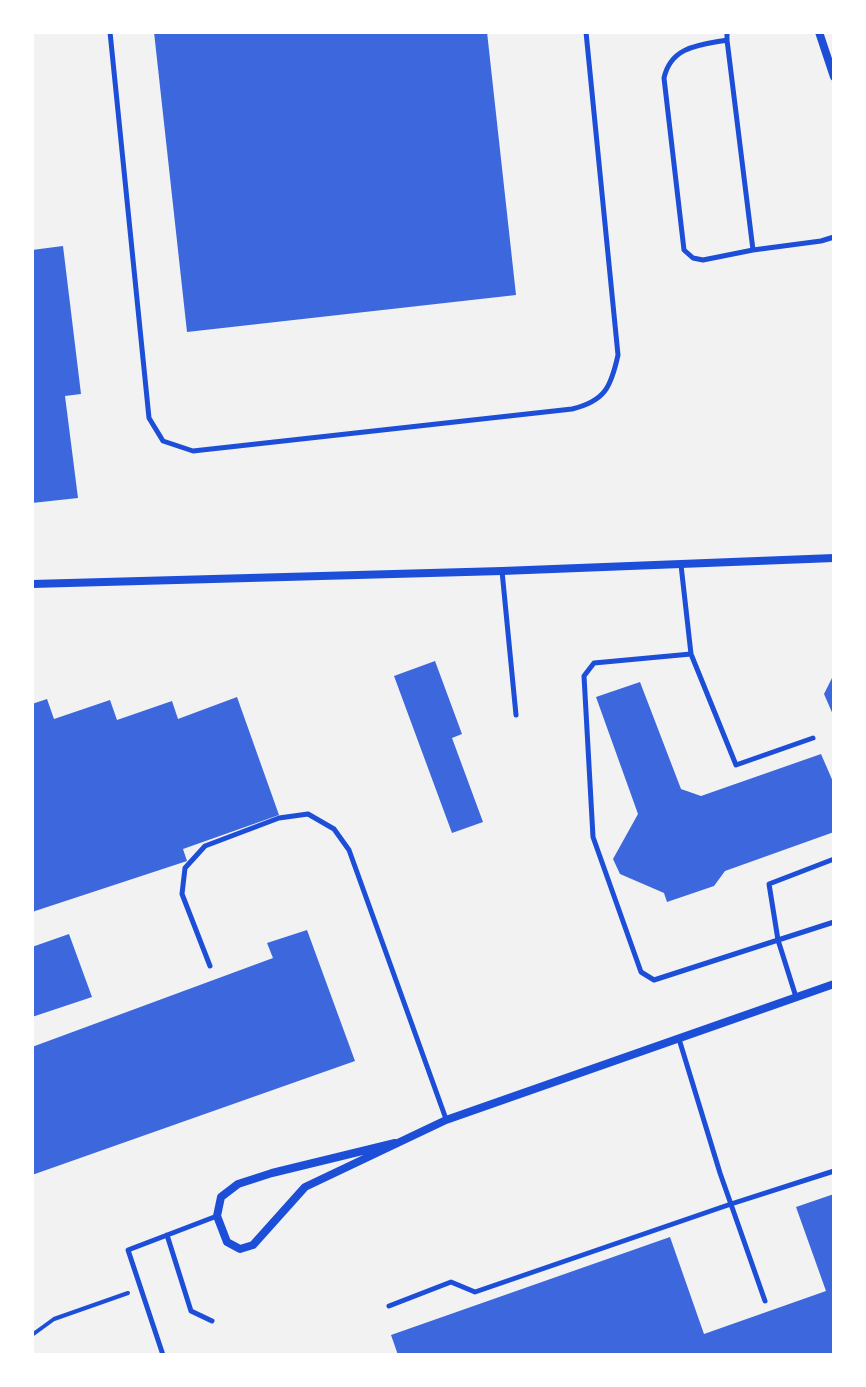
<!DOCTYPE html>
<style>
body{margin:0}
#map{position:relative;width:866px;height:1387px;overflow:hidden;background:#f2f2f2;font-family:"Exo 2",sans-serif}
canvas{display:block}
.frame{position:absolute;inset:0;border:34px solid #fff;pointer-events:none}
</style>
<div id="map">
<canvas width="866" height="1387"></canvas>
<div class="frame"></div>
</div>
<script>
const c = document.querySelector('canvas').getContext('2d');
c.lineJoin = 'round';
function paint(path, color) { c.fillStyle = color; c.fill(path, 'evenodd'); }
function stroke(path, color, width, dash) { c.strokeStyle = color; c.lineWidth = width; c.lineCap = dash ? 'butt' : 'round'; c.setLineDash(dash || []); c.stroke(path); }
const building = new Path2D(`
 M 154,32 L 487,32 L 516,295 L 187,332 Z
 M 63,246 L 81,394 L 65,396 L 78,498 L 32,503 L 32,250 Z
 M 435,661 L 462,734 L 452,738 L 483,822 L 452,833 L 394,676 Z
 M 834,674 L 834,717 L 824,694 Z
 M 640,682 L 681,789 L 701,796 L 821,754 L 834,784 L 834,832 L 725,871 L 714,886 L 667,902 L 664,893 L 620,874 L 613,859 L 638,814 L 596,697 Z
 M 237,697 L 279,815 L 183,849 L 187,861 L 32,912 L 32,704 L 47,699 L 54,719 L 110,700 L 117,720 L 172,701 L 178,719 Z
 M 307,930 L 355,1061 L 32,1175 L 32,1047 L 273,958 L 267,943 Z
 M 69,934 L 92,997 L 32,1017 L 32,947 Z
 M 834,1194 L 834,1355 L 398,1355 L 391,1335 L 670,1237 L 704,1334 L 826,1291 L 796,1207 Z`);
const path = new Path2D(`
 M 32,1335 L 54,1319 L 128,1293`);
const service = new Path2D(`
 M 110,32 L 149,418 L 163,441 L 193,451 L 572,409 C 605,401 611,387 618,355 L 586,32
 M 727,32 L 727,40
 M 753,250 L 727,40 C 700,45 671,46 664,78 L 684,250 L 693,258 L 703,260 L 753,250 L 821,241 L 834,237
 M 681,565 L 691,654 L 736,765 L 813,738
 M 502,571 L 516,715
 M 691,654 L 594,663 L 584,676 L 593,837 L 641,972 L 654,980 L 834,922
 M 210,966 L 182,894 L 185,868 L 205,846 L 279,818 L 308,814 L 334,829 L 349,850 L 446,1119
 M 796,997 L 778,940 L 769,884 L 834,859
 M 679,1039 L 720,1173 L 765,1301
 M 167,1235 L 191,1311 L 212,1321
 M 389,1306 L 451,1282 L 475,1292 L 731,1204 L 834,1171
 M 163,1355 L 128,1250 L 217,1216`);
const minor = new Path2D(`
 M 819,32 L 834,77
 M 32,584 L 502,571 L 834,558
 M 395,1143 L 272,1173 L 238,1184 L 221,1197 L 217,1216 L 227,1242 L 240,1249 L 253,1245 L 305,1187 L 446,1120 L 834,984`);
paint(building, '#3d67dc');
stroke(path, '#1d4ed8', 4);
stroke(service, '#1d4ed8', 5);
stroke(minor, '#1d4ed8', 8);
</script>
